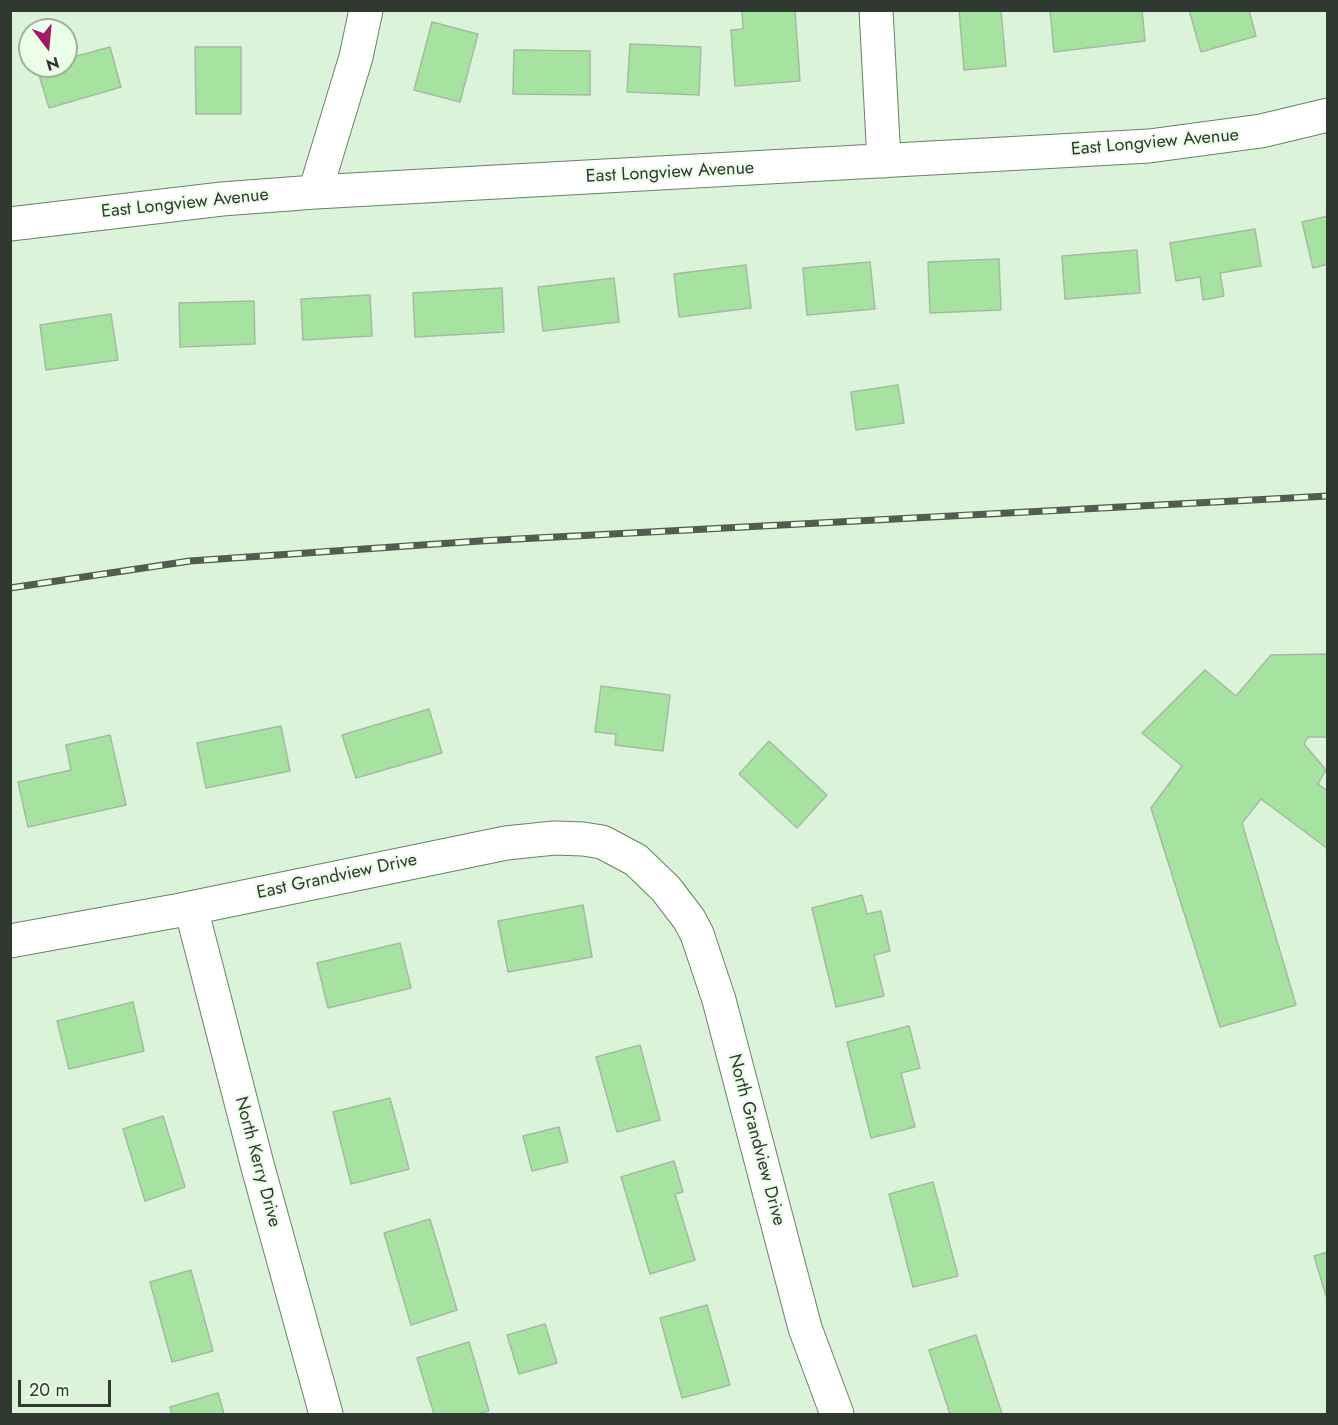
<!DOCTYPE html>
<style>
body{margin:0}
#map{position:relative;width:1338px;height:1425px;overflow:hidden;background:#dbf3d8;font-family:Jost,sans-serif}
canvas{display:block}
.frame{position:absolute;inset:0;border:12px solid #30392f;pointer-events:none}
.north{position:absolute;left:18px;top:18px;width:60px;height:60px;box-sizing:border-box;background:#ecfee9;border:2px solid #a1af9f;border-radius:50%;rotate:164deg;font-size:16px;font-weight:700;line-height:24px;text-align:center;color:#30392f}
.north::after{content:'';display:block;margin:auto;width:21px;height:27px;background:#a11a66;clip-path:polygon(50% 0,100% 100%,50% 72%,0 100%)}
.scale{position:absolute;left:18px;top:1380px;width:93px;height:27px;box-sizing:border-box;border:3px solid #30392f;border-top:0;padding-left:8px;font-size:18px;line-height:21px;white-space:nowrap;color:#30392f;-webkit-text-stroke:4px #ecfee9;paint-order:stroke}
</style>
<div id="map">
<canvas width="1338" height="1425"></canvas>
<div class="frame"></div>
<div class="north">N</div>
<div class="scale">20 m</div>
</div>
<script>
const c = document.querySelector('canvas').getContext('2d');
c.lineJoin = 'round';
function paint(path, color) { c.fillStyle = color; c.fill(path, 'evenodd'); }
function stroke(path, color, width, dash) { c.strokeStyle = color; c.lineWidth = width; c.lineCap = dash ? 'butt' : 'round'; c.setLineDash(dash || []); c.stroke(path); }
function label(font, color, halo, rows, align = 'center') {
  c.font = font + ' Jost,sans-serif'; c.lineWidth = 4.5; c.setLineDash([]); c.textBaseline = 'middle'; c.strokeStyle = halo; c.fillStyle = color; for (const [text, x, y, turn = 0] of rows) {
    c.save(); c.translate(x, y); c.rotate((+turn || 0) * Math.PI / 180); c.textAlign = isNaN(turn) ? turn : align; if (halo) c.strokeText(text, 0, 0); c.fillText(text, 0, 0); c.restore();
  }
}
const building = new Path2D(`
 M 742,10 L 795,10 L 800,81 L 735,86 L 731,30 L 743,29 Z
 M 959,10 L 1001,10 L 1006,66 L 964,70 Z
 M 1050,10 L 1142,10 L 1145,41 L 1054,52 Z
 M 1189,10 L 1249,10 L 1256,36 L 1201,52 Z
 M 432,22 L 478,34 L 460,102 L 414,90 Z
 M 630,44 L 701,47 L 699,95 L 627,92 Z
 M 110,47 L 121,87 L 49,108 L 37,68 L 66,66 L 66,59 Z
 M 195,47 L 241,47 L 241,114 L 196,114 Z
 M 514,50 L 590,51 L 590,95 L 513,94 Z
 M 1328,216 L 1328,264 L 1313,268 L 1302,222 Z
 M 1255,229 L 1261,266 L 1220,273 L 1224,296 L 1203,300 L 1200,277 L 1176,281 L 1170,243 Z
 M 1137,250 L 1140,293 L 1065,299 L 1062,256 Z
 M 999,259 L 1001,310 L 930,313 L 928,262 Z
 M 870,262 L 875,309 L 807,315 L 803,268 Z
 M 746,265 L 751,308 L 679,317 L 674,274 Z
 M 614,278 L 619,322 L 543,331 L 538,287 Z
 M 502,288 L 504,332 L 415,337 L 413,293 Z
 M 370,295 L 372,336 L 303,340 L 301,299 Z
 M 254,301 L 255,344 L 180,347 L 179,303 Z
 M 111,314 L 118,360 L 46,370 L 40,325 Z
 M 898,385 L 904,423 L 856,430 L 851,392 Z
 M 1328,654 L 1328,737 L 1308,737 L 1304,744 L 1326,770 L 1318,784 L 1328,791 L 1328,849 L 1261,799 L 1242,823 L 1296,1005 L 1220,1027 L 1151,808 L 1182,766 L 1142,733 L 1205,670 L 1236,696 L 1271,655 Z
 M 601,686 L 670,695 L 663,751 L 615,745 L 616,734 L 595,732 Z
 M 429,709 L 442,753 L 356,778 L 342,735 Z
 M 281,726 L 290,771 L 206,788 L 197,743 Z
 M 110,735 L 126,805 L 28,827 L 18,782 L 71,770 L 66,745 Z
 M 769,741 L 827,795 L 797,828 L 739,774 Z
 M 862,895 L 867,914 L 881,911 L 890,951 L 874,955 L 884,996 L 836,1007 L 812,908 Z
 M 583,905 L 592,957 L 508,972 L 498,921 Z
 M 400,943 L 411,988 L 328,1008 L 317,963 Z
 M 133,1002 L 144,1051 L 69,1069 L 57,1021 Z
 M 909,1026 L 920,1068 L 901,1073 L 915,1127 L 871,1138 L 847,1042 Z
 M 640,1045 L 660,1120 L 617,1132 L 596,1057 Z
 M 390,1098 L 409,1169 L 351,1184 L 333,1112 Z
 M 163,1116 L 185,1187 L 145,1201 L 123,1129 Z
 M 559,1127 L 568,1162 L 532,1171 L 523,1136 Z
 M 674,1161 L 683,1192 L 675,1194 L 695,1260 L 650,1274 L 621,1177 Z
 M 933,1182 L 958,1276 L 913,1287 L 889,1194 Z
 M 430,1219 L 457,1310 L 411,1325 L 384,1233 Z
 M 1328,1252 L 1328,1299 L 1327,1299 L 1314,1256 Z
 M 191,1270 L 213,1351 L 172,1362 L 150,1282 Z
 M 707,1305 L 730,1385 L 682,1398 L 660,1318 Z
 M 545,1324 L 557,1363 L 519,1374 L 507,1335 Z
 M 976,1335 L 1002,1414 L 950,1414 L 929,1350 Z
 M 469,1342 L 489,1411 L 476,1414 L 434,1414 L 417,1358 Z
 M 218,1393 L 224,1414 L 172,1414 L 170,1407 Z`);
const minor = new Path2D(`
 M 876,10 L 884,161
 M 315,192 L 356,57 L 366,10
 M 10,224 L 222,199 L 315,192 L 1149,146 L 1261,131 L 1328,115
 M 191,908 L 257,1164 L 326,1414
 M 10,941 L 181,910 L 506,843 L 554,838 L 583,839 L 602,842 L 636,860 L 666,889 L 689,919 L 697,934 L 719,1000 L 805,1328 L 837,1414`);
const rail = new Path2D(`
 M 10,588 L 190,561 L 480,541 L 1328,496`);
const streetNames = [
 ["East Longview Avenue",1155,143,-5],
 ["East Longview Avenue",670,173,-3],
 ["East Longview Avenue",185,204,-6],
 ["East Grandview Drive",337,877,-12],
 ["North Grandview Drive",756,1140,75],
 ["North Kerry Drive",257,1162,75]
];
paint(building, '#a6e3a0');
stroke(building, '#a4bba2', 1.5);
stroke(minor, '#6b8069', 35);
stroke(minor, '#fff', 33);
stroke(rail, '#515d4f', 7);
stroke(rail, '#ecfee9', 4.5, [14]);
label('18px', '#30392f', '#ecfee9', streetNames);
</script>
